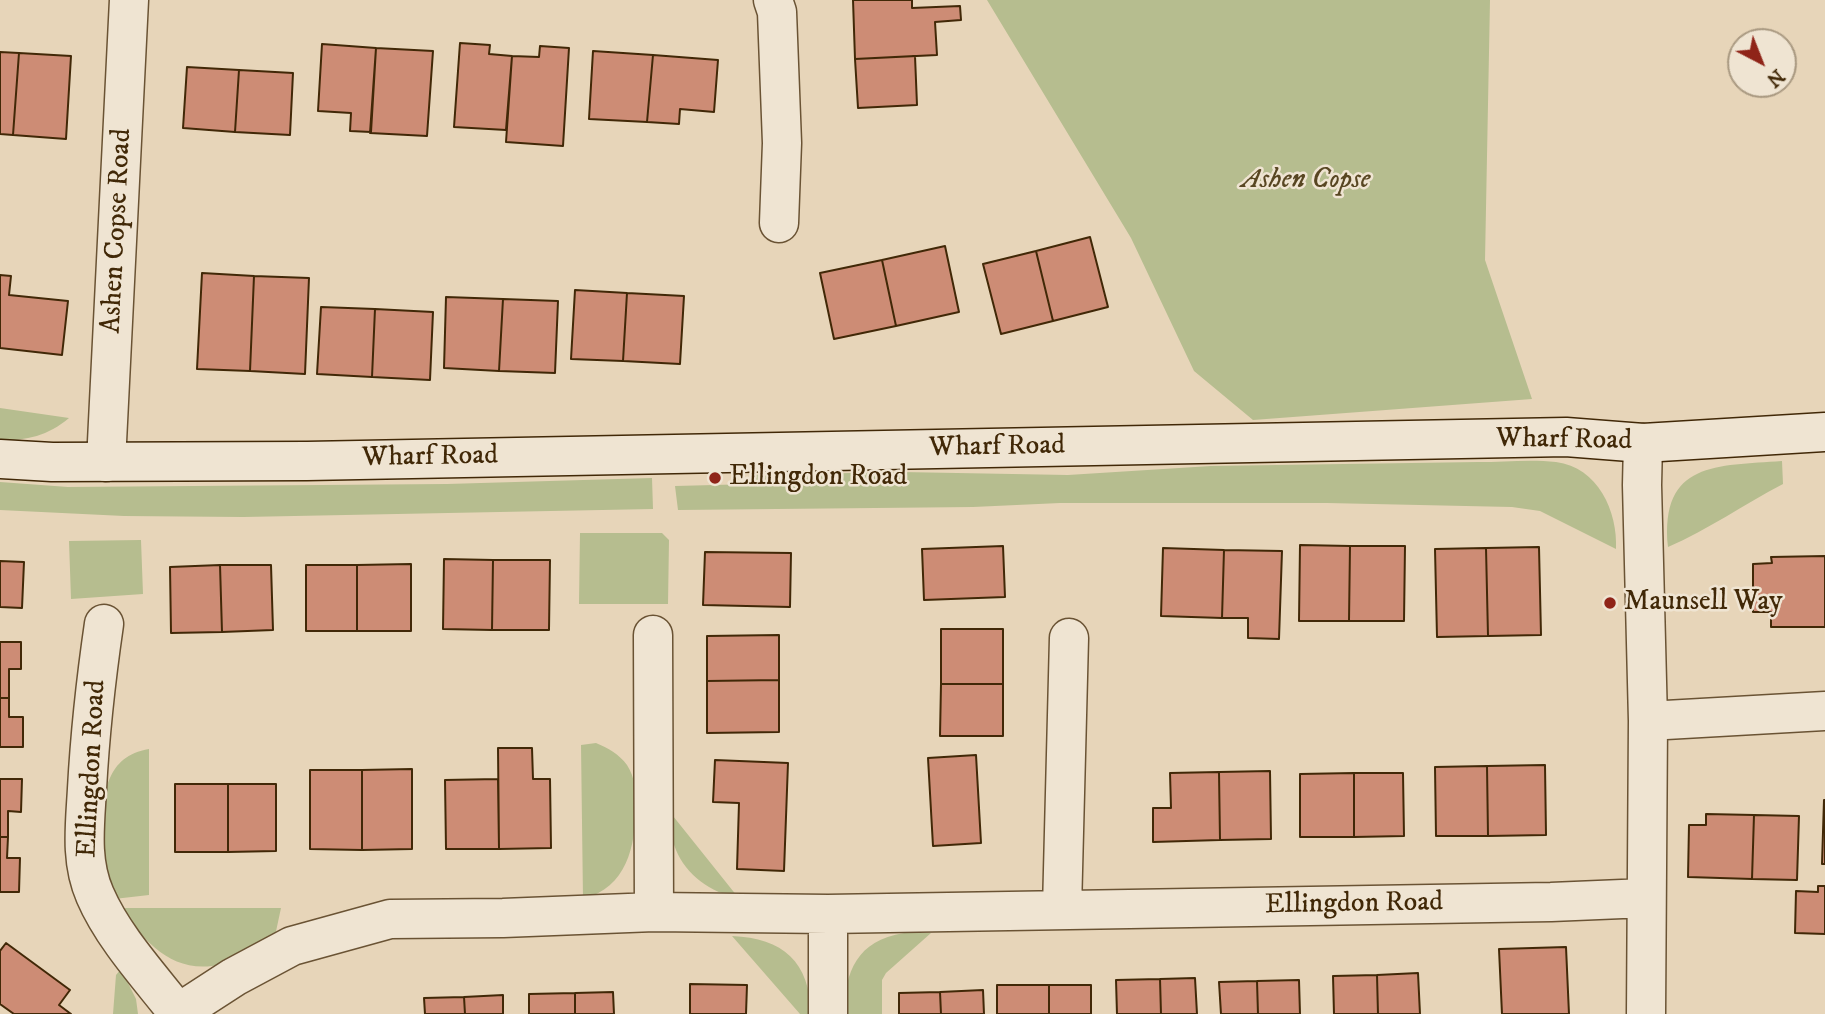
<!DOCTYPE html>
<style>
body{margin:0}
#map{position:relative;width:1825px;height:1014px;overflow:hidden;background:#e7d5b9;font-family:"IM FELL DW Pica",serif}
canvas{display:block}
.north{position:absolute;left:1727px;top:28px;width:70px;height:70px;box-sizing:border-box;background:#efe4d2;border:2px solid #a99981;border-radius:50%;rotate:138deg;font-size:19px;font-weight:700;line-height:28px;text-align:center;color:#412807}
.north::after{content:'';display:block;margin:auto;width:24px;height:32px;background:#8f2418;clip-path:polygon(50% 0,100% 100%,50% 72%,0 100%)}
</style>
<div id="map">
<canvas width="1825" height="1014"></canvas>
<div class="north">N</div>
</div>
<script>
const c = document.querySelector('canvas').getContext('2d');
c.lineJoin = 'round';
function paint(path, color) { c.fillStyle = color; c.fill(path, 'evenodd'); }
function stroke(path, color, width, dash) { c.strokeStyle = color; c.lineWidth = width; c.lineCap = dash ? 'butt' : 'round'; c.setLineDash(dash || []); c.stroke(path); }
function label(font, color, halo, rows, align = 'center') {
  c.font = font + ' "IM FELL DW Pica",serif'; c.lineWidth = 5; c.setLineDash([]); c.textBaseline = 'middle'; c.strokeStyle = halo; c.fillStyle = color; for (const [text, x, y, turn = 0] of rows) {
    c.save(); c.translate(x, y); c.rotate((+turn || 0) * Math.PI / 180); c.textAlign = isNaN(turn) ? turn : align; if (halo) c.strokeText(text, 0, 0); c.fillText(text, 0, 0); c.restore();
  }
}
const green = new Path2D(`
 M 987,0 L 1490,0 L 1485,260 L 1532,399 L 1253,420 L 1194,371 L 1131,238 Z
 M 0,408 L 69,418 C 48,436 27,440 0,441 Z
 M 1782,461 L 1783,484 C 1744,504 1708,530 1668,547 C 1660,461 1717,466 1782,461 Z
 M 1478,462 C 1504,462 1531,459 1556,462 C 1598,467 1618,512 1616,549 L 1540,511 L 1512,507 L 1327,503 L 1060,503 L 973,507 L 678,510 L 675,486 L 753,484 L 754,475 L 901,472 L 1068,475 L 1211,466 Z
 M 652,478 L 653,509 L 243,517 L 124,516 L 0,510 L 0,482 L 68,487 L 447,484 Z
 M 580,533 L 662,533 L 669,540 L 668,604 L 579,604 Z
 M 141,540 L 143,594 L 71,599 L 69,541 Z
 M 596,743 C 608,748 619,754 627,765 C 635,777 636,792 636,807 C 635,847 627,887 583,899 L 581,745 Z
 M 149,749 L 149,895 L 114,899 C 110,887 104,874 102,862 C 100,852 102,840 102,830 C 103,794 106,756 149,749 Z
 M 673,816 L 737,896 C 712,895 685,873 676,850 C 671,839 672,827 673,816 Z
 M 121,908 L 281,908 L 275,936 C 256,946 233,964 212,966 C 168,971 143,939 121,908 Z
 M 904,933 L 931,933 L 886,973 L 882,980 L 882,1014 L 843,1014 C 846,971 856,941 904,933 Z
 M 732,936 C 783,938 810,962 811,1014 L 800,1014 Z
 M 121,969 L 136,999 L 138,1014 L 113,1014 L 116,975 Z`);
const building = new Path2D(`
 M 853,0 L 912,0 L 912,8 L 960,6 L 961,20 L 935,22 L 937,55 L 855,59 Z
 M 460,43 L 490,45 L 489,54 L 512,56 L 506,130 L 454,127 Z
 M 322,44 L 376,48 L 371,132 L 350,131 L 351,113 L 318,111 Z
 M 540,46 L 569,48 L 563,146 L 506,142 L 512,56 L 539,57 Z
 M 376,48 L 433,51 L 427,136 L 370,133 Z
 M 593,51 L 653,55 L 647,122 L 589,119 Z
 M 0,52 L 19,53 L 13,135 L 0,134 Z
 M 19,53 L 71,56 L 66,139 L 13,135 Z
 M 653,55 L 718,60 L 714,112 L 680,109 L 679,124 L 647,122 Z
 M 915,56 L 917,105 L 858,108 L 855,59 Z
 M 187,67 L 239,70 L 235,132 L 183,128 Z
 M 239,70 L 293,73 L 290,135 L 235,132 Z
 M 1090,237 L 1108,307 L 1053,321 L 1036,251 Z
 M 945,246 L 959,312 L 896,326 L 882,260 Z
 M 1036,251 L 1053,321 L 1001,334 L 983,264 Z
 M 882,260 L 896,326 L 834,339 L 820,273 Z
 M 202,273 L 254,276 L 250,371 L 197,369 Z
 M 0,275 L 11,276 L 9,295 L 68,301 L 62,355 L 0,348 Z
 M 254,276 L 309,278 L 305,374 L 250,371 Z
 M 575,290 L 627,293 L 623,361 L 571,359 Z
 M 627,293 L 684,296 L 680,364 L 623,361 Z
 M 446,297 L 503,299 L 499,371 L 444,368 Z
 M 503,299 L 558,301 L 555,373 L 499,371 Z
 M 321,307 L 375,309 L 372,377 L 317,374 Z
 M 375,309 L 433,312 L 430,380 L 372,377 Z
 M 1300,545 L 1350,546 L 1349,621 L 1299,621 Z
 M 1003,546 L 1005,597 L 924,600 L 922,549 Z
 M 1350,546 L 1405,546 L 1404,621 L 1349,621 Z
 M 1539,547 L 1541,635 L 1488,636 L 1486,548 Z
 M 1163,548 L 1224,550 L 1222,618 L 1161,616 Z
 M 1486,548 L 1488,636 L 1437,637 L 1435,549 Z
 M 1224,550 L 1282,551 L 1279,639 L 1248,638 L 1248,618 L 1222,618 Z
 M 705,552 L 791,553 L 790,607 L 703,605 Z
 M 1825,556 L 1825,627 L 1771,627 L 1771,612 L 1753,612 L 1753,564 L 1772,563 L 1771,557 Z
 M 444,559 L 493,560 L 492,630 L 443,629 Z
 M 493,560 L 550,560 L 549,630 L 492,630 Z
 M 0,561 L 24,562 L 22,608 L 0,607 Z
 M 411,564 L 411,631 L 357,631 L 357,565 Z
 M 220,565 L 271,565 L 273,630 L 222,632 Z
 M 220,565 L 222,632 L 171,633 L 170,567 Z
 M 306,565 L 357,565 L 357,631 L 306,631 Z
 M 941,629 L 1003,629 L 1003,684 L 941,684 Z
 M 779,635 L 779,680 L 707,681 L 707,636 Z
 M 0,642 L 21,642 L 21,669 L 9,669 L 9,698 L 0,698 Z
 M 779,680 L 779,732 L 707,733 L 707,681 Z
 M 941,684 L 1003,684 L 1003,736 L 940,736 Z
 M 0,698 L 9,698 L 9,717 L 23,717 L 23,747 L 0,747 Z
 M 498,748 L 532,748 L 533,779 L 550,779 L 551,848 L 499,849 Z
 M 976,755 L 981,843 L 933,846 L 928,758 Z
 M 715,760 L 788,763 L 784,871 L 737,869 L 739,803 L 713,802 Z
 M 1545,765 L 1546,835 L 1488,836 L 1487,766 Z
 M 1487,766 L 1488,836 L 1436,836 L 1435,767 Z
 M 412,769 L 412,849 L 362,850 L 362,770 Z
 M 310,770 L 362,770 L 362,850 L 310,849 Z
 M 1270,771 L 1271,839 L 1220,840 L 1219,772 Z
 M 1219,772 L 1220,840 L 1153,842 L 1153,808 L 1171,808 L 1170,773 Z
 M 1354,773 L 1403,773 L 1404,836 L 1354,837 Z
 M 1354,773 L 1354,837 L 1300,837 L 1300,774 Z
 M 0,779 L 22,779 L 21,812 L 8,811 L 8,837 L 0,837 Z
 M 498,779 L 499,849 L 446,849 L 445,780 Z
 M 175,784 L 228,784 L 228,852 L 175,852 Z
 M 228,784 L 276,784 L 276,851 L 228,852 Z
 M 1824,800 L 1825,800 L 1825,864 L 1822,864 Z
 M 1706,814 L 1754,815 L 1752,879 L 1688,877 L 1689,825 L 1706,825 Z
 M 1754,815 L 1799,816 L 1797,880 L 1752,879 Z
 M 0,837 L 8,837 L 7,858 L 20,858 L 19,892 L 0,892 Z
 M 1818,886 L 1825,886 L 1825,934 L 1795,933 L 1796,891 L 1818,892 Z
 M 6,943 L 70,990 L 59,1005 L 71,1014 L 14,1014 L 0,1004 L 0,951 Z
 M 1566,947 L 1569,1014 L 1502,1014 L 1499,949 Z
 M 1418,973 L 1420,1014 L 1378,1014 L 1377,975 Z
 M 1377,975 L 1378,1014 L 1334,1014 L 1333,976 Z
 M 1195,978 L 1197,1014 L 1161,1014 L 1160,979 Z
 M 1160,979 L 1161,1014 L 1117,1014 L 1116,980 Z
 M 1299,980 L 1300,1014 L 1258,1014 L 1257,981 Z
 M 1257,981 L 1258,1014 L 1221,1014 L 1219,982 Z
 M 690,984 L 747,985 L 746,1014 L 690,1014 Z
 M 997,985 L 1049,985 L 1049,1014 L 997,1014 Z
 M 1049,985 L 1091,985 L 1091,1014 L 1049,1014 Z
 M 983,990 L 984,1014 L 941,1014 L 940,992 Z
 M 613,992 L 614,1014 L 575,1014 L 575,993 Z
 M 940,992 L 941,1014 L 899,1014 L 899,993 Z
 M 575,993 L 575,1014 L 529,1014 L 529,994 Z
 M 503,995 L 503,1014 L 465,1014 L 464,997 Z
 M 464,997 L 465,1014 L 425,1014 L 424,998 Z`);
const street = new Path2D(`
 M 773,0 L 777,12 L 782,143 L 779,223
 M 1643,443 L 1642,485 L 1648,721 L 1646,1014
 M 106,462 L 129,0
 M 104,624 C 96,679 90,733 87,789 C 85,825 80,861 95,895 C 113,937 150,977 178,1013
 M 653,635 L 654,912
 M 1648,721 L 1825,711
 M 1062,909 L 1069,638
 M 177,1014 L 234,977 L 292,946 L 390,919 L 503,918 L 654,912 L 828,914 L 1551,902 L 1646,898
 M 828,1014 L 828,914`);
const secondary = new Path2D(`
 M 0,459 L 52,462 L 307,461 L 1566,437 L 1643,443 L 1825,432`);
const markers = [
 [715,478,7,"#8f2418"],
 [1610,603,7,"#8f2418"]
];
const parkNames = [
 ["Ashen Copse",1306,181]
];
const streetNames = [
 ["Ashen Copse Road",118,231,-87],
 ["Wharf Road",1564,441,1],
 ["Wharf Road",997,448,-1],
 ["Wharf Road",430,458,-1],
 ["Ellingdon Road",93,769,-87],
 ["Ellingdon Road",1354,905,-1]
];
const poiNames = [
 ["Ellingdon Road",729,478],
 ["Maunsell Way",1624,603]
];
paint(green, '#b6bd8f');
paint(building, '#cd8c75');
stroke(building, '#412807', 2);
stroke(street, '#6a5334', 41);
stroke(secondary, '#412807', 41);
stroke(street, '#efe4d2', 38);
stroke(secondary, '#efe4d2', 38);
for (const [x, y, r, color] of markers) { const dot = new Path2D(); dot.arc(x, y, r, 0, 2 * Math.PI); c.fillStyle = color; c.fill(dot); stroke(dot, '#efe4d2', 2.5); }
label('italic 28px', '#584622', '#efe4d2', parkNames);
label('28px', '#412807', '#efe4d2', streetNames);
label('28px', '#412807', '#efe4d2', poiNames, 'left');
</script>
